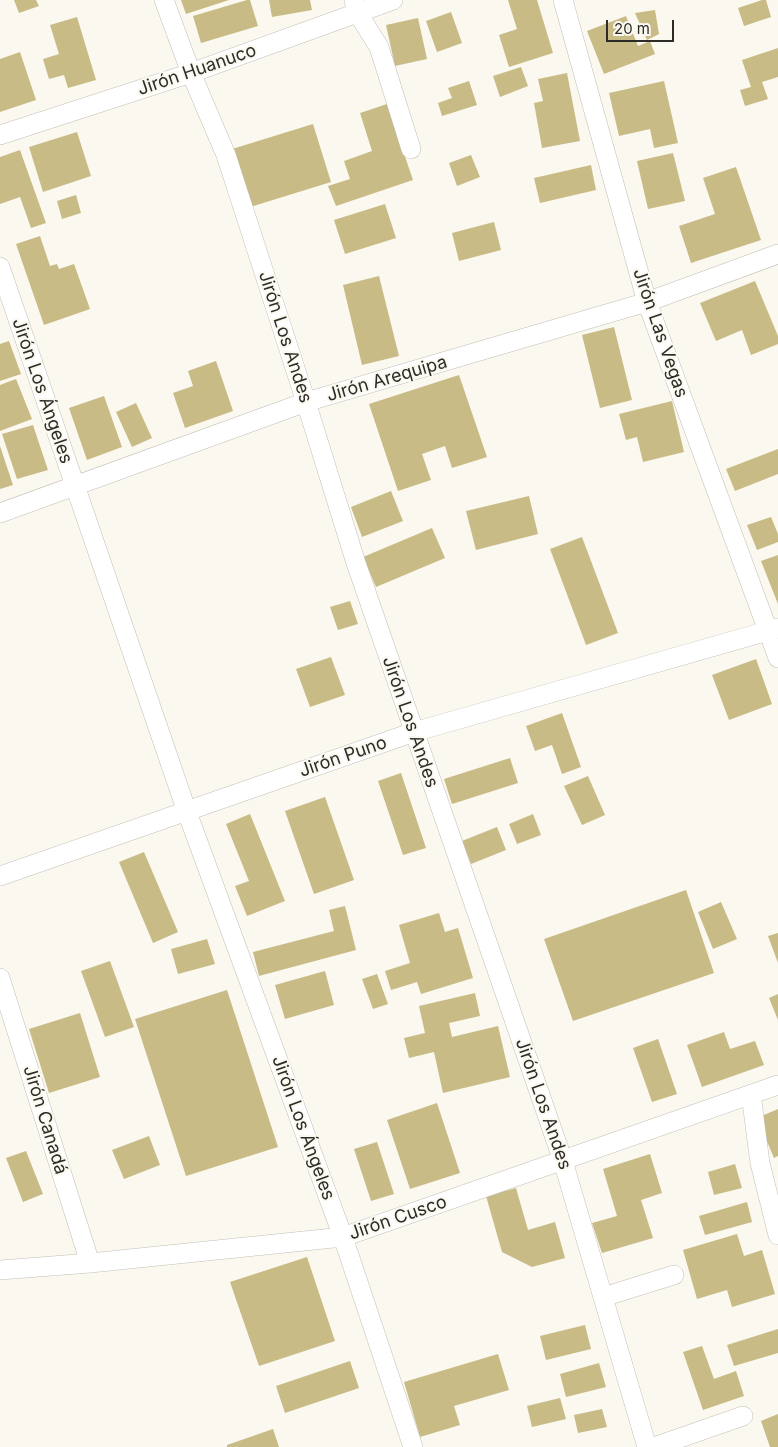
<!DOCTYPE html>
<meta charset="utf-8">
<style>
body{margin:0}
#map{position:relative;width:778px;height:1447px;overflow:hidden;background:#faf8ef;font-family:Inter,sans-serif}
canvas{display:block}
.scale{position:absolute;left:606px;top:20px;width:68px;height:22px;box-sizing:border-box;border:2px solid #2c2b28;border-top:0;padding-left:6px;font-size:15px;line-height:18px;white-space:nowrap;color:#2c2b28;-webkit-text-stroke:4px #faf8ef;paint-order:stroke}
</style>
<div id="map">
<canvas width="778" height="1447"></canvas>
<div class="scale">20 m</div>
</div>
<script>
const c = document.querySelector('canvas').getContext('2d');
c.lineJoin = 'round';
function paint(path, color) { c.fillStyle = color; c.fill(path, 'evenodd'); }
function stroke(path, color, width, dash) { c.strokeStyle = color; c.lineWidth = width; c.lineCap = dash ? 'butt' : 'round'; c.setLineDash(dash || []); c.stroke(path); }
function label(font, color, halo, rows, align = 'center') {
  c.font = font + ' Inter,sans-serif'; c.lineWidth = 4; c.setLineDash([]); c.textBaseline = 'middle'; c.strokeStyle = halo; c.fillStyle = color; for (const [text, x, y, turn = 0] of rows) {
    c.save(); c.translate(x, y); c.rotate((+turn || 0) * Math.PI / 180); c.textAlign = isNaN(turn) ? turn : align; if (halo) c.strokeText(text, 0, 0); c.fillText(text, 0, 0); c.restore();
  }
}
const building = new Path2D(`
 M 14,0 L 36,0 L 39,6 L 19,13 Z
 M 181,0 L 229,0 L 186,14 Z
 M 247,0 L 250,0 L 258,26 L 201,43 L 193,16 Z
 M 269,0 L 310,0 L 312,10 L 272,17 Z
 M 508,0 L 537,0 L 553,53 L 509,67 L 499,35 L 517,29 Z
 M 762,0 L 766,0 L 771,17 L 744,26 L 738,8 Z
 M 655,10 L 659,34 L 647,40 L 635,13 Z
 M 451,12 L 462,43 L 437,52 L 426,21 Z
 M 626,16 L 638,46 L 650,41 L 655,54 L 604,74 L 587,31 Z
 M 77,17 L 96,80 L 68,88 L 64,75 L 49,79 L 43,59 L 59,54 L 50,25 Z
 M 418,18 L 427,59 L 395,66 L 386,25 Z
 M 778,48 L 778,77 L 762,82 L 768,99 L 745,106 L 740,90 L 751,87 L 742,60 Z
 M 20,52 L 36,100 L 0,112 L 0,59 Z
 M 521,67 L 528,86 L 500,97 L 493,76 Z
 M 567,73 L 580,141 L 542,148 L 534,103 L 543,101 L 538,79 Z
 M 469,81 L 477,105 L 442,116 L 438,103 L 452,98 L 448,88 Z
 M 664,81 L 678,143 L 654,148 L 650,129 L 619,136 L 609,93 Z
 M 387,104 L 413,180 L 336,206 L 328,186 L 350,179 L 344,161 L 372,151 L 360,113 Z
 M 313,124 L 331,182 L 247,208 L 229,150 Z
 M 77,132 L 91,176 L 43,192 L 29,147 Z
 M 20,150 L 46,223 L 31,228 L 20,197 L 0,204 L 0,157 Z
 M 673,153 L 685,201 L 648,209 L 637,161 Z
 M 471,155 L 480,177 L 457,186 L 449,163 Z
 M 591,165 L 596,190 L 540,203 L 534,178 Z
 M 736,167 L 761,240 L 691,263 L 679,226 L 715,214 L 703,178 Z
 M 76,195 L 81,213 L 62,219 L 57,201 Z
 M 385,204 L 396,238 L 345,254 L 334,220 Z
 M 494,222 L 501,250 L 459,261 L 452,233 Z
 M 40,236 L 50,266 L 57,264 L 59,269 L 74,264 L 90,309 L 44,325 L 16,244 Z
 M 379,276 L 399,356 L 362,365 L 343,285 Z
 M 755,281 L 778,336 L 778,344 L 751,355 L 742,330 L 716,341 L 700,303 Z
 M 614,327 L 632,400 L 600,408 L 582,335 Z
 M 9,341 L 21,374 L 0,381 L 0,344 Z
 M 216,361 L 233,411 L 185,428 L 173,393 L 193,386 L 188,371 Z
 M 459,375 L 487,457 L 452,468 L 445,446 L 422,454 L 431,480 L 398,491 L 369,404 Z
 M 16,379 L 32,419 L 0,431 L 0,385 Z
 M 104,396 L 122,447 L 87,460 L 69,408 Z
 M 672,401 L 684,452 L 643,462 L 637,437 L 626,440 L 619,414 Z
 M 136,403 L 152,438 L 132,447 L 116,412 Z
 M 33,425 L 48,470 L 17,479 L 2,434 Z
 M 0,446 L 13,485 L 0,489 Z
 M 778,449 L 778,474 L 735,491 L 726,469 Z
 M 391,491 L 403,521 L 362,537 L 351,507 Z
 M 529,496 L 538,534 L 476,550 L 466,511 Z
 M 771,517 L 778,534 L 778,542 L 757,550 L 747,525 Z
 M 432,528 L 445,558 L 376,587 L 363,557 Z
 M 582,537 L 618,633 L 586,645 L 550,549 Z
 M 778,555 L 778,604 L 761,561 Z
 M 350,601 L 358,624 L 338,630 L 330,607 Z
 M 331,657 L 345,695 L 310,707 L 296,669 Z
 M 756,659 L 772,704 L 729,720 L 712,675 Z
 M 562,713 L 581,767 L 562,774 L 552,745 L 535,751 L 526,726 Z
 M 510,758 L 518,783 L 452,804 L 444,779 Z
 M 401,773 L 426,848 L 403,855 L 378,781 Z
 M 588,776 L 605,815 L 582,825 L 564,786 Z
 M 325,797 L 354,880 L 314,894 L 285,811 Z
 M 250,814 L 285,901 L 247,916 L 235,886 L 249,881 L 226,824 Z
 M 533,814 L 541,835 L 517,844 L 509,824 Z
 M 497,827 L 506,850 L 471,864 L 462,841 Z
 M 144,852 L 178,932 L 153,943 L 119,862 Z
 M 686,890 L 714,973 L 573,1021 L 544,939 Z
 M 721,902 L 737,939 L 713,949 L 698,912 Z
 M 345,906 L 356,950 L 259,976 L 253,952 L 334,931 L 329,910 Z
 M 439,913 L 445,932 L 458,928 L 473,978 L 421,994 L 417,982 L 391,990 L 385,971 L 410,963 L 399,925 Z
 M 778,933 L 778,963 L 768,936 Z
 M 207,939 L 215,964 L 178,974 L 171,949 Z
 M 110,961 L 134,1027 L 105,1037 L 81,971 Z
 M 325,971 L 334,1005 L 285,1019 L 275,985 Z
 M 377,974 L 388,1004 L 373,1009 L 362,979 Z
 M 227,990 L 278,1147 L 186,1176 L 135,1019 Z
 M 475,993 L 480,1016 L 449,1023 L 452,1037 L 498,1026 L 510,1077 L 443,1093 L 434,1052 L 409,1058 L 404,1038 L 425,1033 L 419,1006 Z
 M 778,994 L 778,1020 L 769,998 Z
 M 80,1013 L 100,1077 L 49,1093 L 29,1029 Z
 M 724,1032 L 730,1049 L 755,1041 L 764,1065 L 702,1087 L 687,1045 Z
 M 658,1039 L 677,1094 L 652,1102 L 633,1048 Z
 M 437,1103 L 460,1173 L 410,1189 L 387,1120 Z
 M 778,1109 L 778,1156 L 774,1158 L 757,1118 Z
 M 149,1136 L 160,1165 L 124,1179 L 112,1150 Z
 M 377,1142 L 394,1194 L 371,1201 L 354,1149 Z
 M 26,1151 L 43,1194 L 23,1202 L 6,1158 Z
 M 650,1154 L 662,1193 L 641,1200 L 653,1238 L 602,1253 L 592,1223 L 617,1216 L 603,1169 Z
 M 735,1164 L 742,1188 L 714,1195 L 708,1172 Z
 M 516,1188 L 528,1230 L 555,1222 L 565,1258 L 532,1267 L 502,1252 L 486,1196 Z
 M 747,1202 L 752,1222 L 705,1235 L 699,1216 Z
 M 737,1234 L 744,1256 L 762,1250 L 775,1294 L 732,1307 L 727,1290 L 697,1299 L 683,1250 Z
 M 307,1257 L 335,1341 L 259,1366 L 230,1282 Z
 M 585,1325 L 591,1349 L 546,1360 L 540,1336 Z
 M 778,1329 L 778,1353 L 734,1366 L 727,1345 Z
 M 702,1346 L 714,1379 L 736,1371 L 744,1396 L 703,1410 L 683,1352 Z
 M 498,1354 L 509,1390 L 454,1406 L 460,1425 L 420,1437 L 404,1382 Z
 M 350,1361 L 359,1388 L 285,1413 L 276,1386 Z
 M 599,1363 L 606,1387 L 566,1397 L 560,1374 Z
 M 560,1398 L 566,1419 L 532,1427 L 527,1406 Z
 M 602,1409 L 607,1427 L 578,1433 L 574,1415 Z
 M 778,1414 L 778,1447 L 770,1447 L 761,1421 Z
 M 273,1429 L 279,1447 L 227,1447 L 227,1445 Z`);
const street = new Path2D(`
 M 164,0 L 191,73 L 226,155 L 306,402 L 356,563 L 563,1161 L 647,1447
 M 563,0 L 647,302 L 778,658
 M 354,1 L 357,12 L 379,47 L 411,149
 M 0,135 L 191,73 L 393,0
 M 0,267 L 187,812 L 343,1237 L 413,1447
 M 0,513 L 306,402 L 647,302 L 778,254
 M 0,876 L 414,732 L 778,628
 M 0,978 L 90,1263
 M 751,1094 L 760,1163 L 778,1235
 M 0,1270 L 90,1263 L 343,1237 L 778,1085
 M 603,1297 L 674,1275
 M 654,1447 L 743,1416`);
const streetNames = [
 ["Jirón Huanuco",197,70,-19],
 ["Jirón Las Vegas",660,333,71],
 ["Jirón Los Andes",285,337,72],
 ["Jirón Arequipa",387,379,-16],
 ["Jirón Los Ángeles",42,391,71],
 ["Jirón Los Andes",410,722,71],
 ["Jirón Puno",343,757,-19],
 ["Jirón Los Andes",543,1104,71],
 ["Jirón Canadá",45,1120,73],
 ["Jirón Los Ángeles",303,1128,70],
 ["Jirón Cusco",398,1218,-19]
];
paint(building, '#c9bb85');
stroke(street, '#c1bfb7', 20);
stroke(street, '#fff', 19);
label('18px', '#2c2b28', '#faf8ef', streetNames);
</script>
